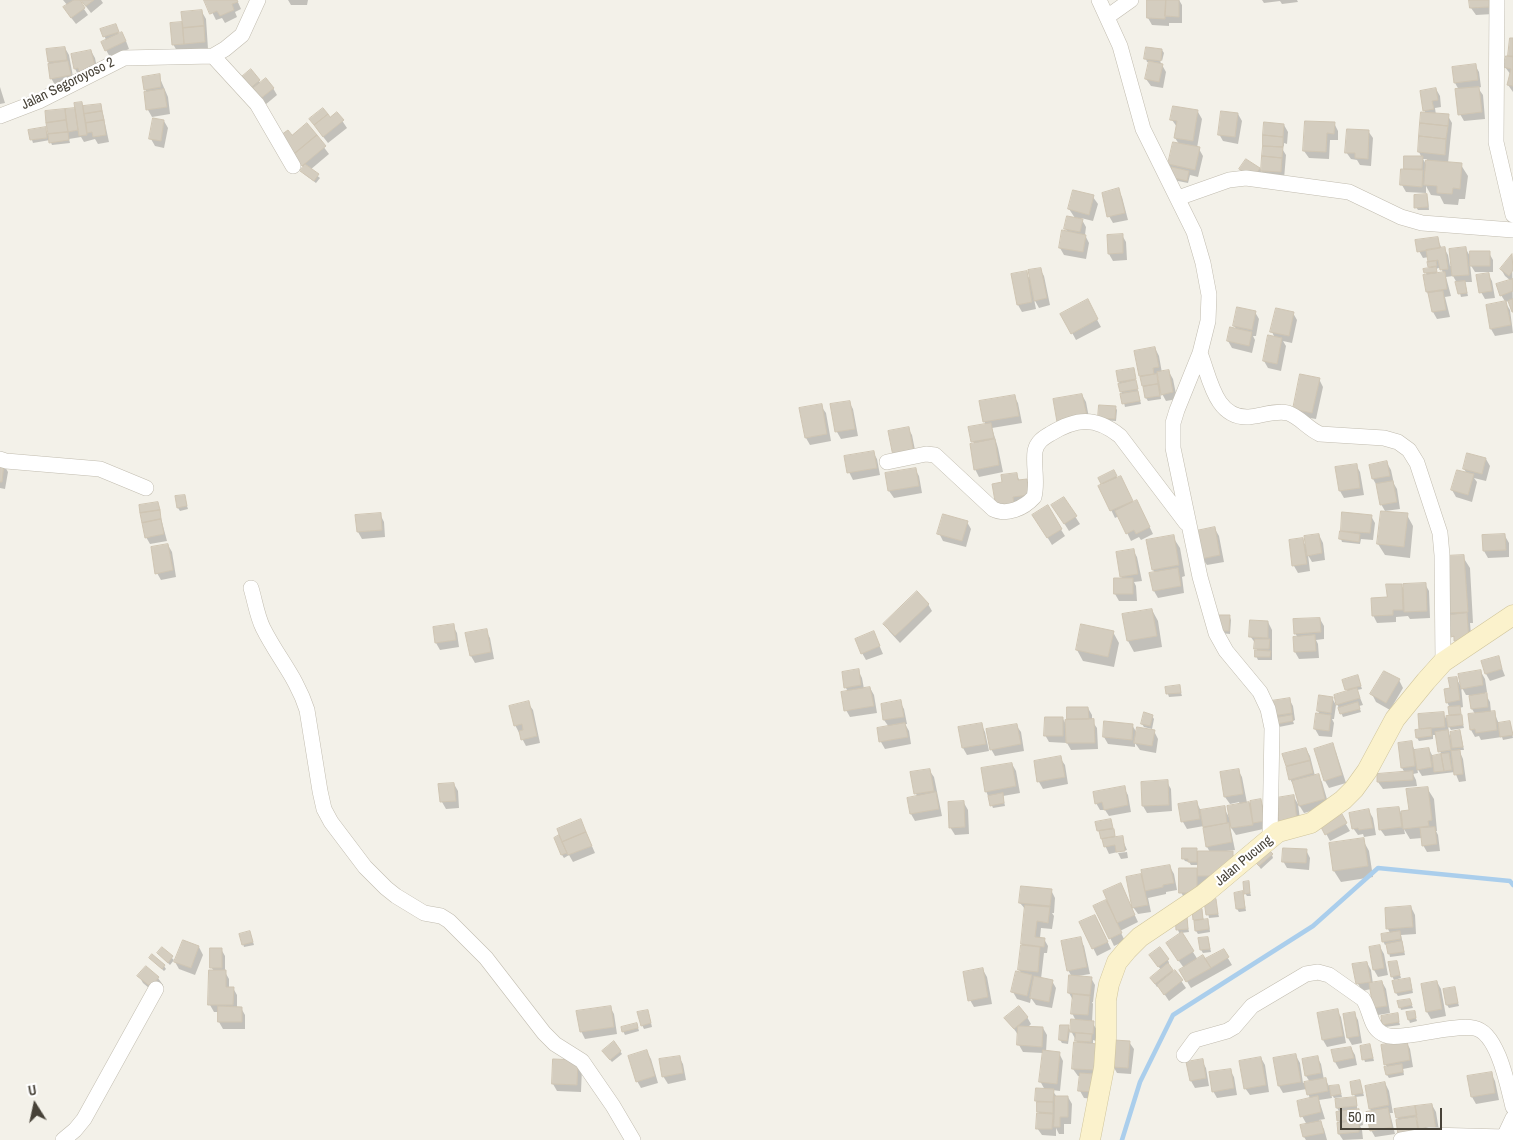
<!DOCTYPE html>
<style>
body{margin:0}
#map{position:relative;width:1513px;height:1140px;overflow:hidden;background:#f3f1e9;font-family:"Archivo Narrow",sans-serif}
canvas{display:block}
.north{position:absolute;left:10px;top:1080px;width:50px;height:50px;-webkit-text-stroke:4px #fff;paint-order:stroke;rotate:350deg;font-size:14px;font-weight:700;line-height:20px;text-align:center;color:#474238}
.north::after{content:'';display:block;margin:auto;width:18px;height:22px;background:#474238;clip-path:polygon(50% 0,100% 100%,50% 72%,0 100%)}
.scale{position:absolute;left:1340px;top:1108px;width:102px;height:22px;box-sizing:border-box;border:2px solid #474238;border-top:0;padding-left:6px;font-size:15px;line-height:18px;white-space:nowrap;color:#474238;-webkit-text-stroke:4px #fff;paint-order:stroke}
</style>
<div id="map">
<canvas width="1513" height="1140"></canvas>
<div class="north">U</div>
<div class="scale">50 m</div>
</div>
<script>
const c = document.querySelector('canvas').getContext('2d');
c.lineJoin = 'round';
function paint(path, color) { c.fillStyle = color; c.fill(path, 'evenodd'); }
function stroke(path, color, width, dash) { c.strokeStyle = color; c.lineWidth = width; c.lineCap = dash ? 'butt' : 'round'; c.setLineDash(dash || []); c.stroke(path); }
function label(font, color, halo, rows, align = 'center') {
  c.font = font + ' "Archivo Narrow",sans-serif'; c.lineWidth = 4.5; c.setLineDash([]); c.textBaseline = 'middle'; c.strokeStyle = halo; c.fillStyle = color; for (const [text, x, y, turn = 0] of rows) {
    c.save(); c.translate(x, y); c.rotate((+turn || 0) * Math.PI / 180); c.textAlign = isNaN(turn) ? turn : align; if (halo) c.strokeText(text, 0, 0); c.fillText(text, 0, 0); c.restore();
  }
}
const shadow = new Path2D(`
 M 63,0 L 78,0 L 88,15 L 76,24 L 69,15 L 68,6 Z
 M 81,0 L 101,0 L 103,3 L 91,13 Z
 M 206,0 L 237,0 L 241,9 L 235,12 L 237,17 L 225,23 L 222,18 L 216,20 Z
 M 288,0 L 308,0 L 307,5 L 291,5 Z
 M 1148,0 L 1179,0 L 1182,5 L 1182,23 L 1169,23 L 1169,26 L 1152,25 L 1148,18 Z
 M 1262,0 L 1297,0 L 1298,2 L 1282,4 L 1280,1 L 1264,3 Z
 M 1471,0 L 1491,0 L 1493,14 L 1476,15 L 1471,8 Z
 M 202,12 L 206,19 L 208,49 L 177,51 L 173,44 L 171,24 L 184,23 Z
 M 117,28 L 119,35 L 126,41 L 129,49 L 110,57 L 106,50 L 106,40 L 102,30 Z
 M 1512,39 L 1513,39 L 1513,92 L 1508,85 L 1511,75 L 1505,67 L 1509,58 Z
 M 65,48 L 69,55 L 74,82 L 55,85 L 51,78 L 47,50 Z
 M 1162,50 L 1164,53 L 1162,61 L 1159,55 L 1157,56 L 1166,72 L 1163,88 L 1151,86 L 1146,79 L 1150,62 L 1147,62 L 1146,59 Z
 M 91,51 L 95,58 L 98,73 L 79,76 L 75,69 Z
 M 1475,65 L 1479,72 L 1481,87 L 1478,88 L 1483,95 L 1485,119 L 1464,121 L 1460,114 L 1459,90 L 1455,83 Z
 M 159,76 L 168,97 L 170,114 L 152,117 L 148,110 L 147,93 L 145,89 Z
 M 259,81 L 261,84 L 273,88 L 277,95 L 265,105 L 244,87 Z
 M 0,87 L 5,103 L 0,104 Z
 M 1436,89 L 1440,96 L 1441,107 L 1435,108 L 1436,115 L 1448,116 L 1452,123 L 1448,163 L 1461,165 L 1468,176 L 1465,199 L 1459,199 L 1458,205 L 1444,204 L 1440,196 L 1431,195 L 1426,186 L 1426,193 L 1406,192 L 1402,185 L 1405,157 L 1422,158 L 1419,152 L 1426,114 L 1424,110 ZM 1423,159 L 1427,159 L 1427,166 Z
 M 81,103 L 84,107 L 101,105 L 109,142 L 98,144 L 95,139 L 84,142 L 81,137 L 69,139 L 70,143 L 52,145 L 50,140 L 33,143 L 29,131 L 45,129 L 49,136 L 46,112 L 76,109 Z
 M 1198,112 L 1202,119 L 1197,148 L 1199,149 L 1203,156 L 1198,177 L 1190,175 L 1188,183 L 1173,180 L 1172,170 L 1169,164 L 1179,144 L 1175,138 L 1177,127 L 1172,120 Z
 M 337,113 L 347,128 L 328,143 L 317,129 Z
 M 1238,114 L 1242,121 L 1238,144 L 1223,141 L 1219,134 Z
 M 164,121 L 168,128 L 164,148 L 155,146 L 151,139 Z
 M 1265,123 L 1284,125 L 1288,132 L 1287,144 L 1284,143 L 1284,147 L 1280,141 L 1278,142 L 1286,155 L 1284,179 L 1244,176 L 1240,169 L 1260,168 L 1262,172 Z
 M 1334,123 L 1338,131 L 1338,140 L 1330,140 L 1329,159 L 1309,158 L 1304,151 Z
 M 307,125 L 329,154 L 310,170 L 320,178 L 316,183 L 304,174 L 302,171 L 304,168 L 284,144 Z
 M 1368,131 L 1373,138 L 1371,166 L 1360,165 L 1357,160 L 1351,159 L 1346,152 Z
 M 1118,190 L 1122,197 L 1128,220 L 1113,223 L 1109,216 Z
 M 1427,196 L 1428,199 L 1429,210 L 1418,210 L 1416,207 Z
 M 1093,197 L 1098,204 L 1093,221 L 1081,218 L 1086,227 L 1085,235 L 1089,243 L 1086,259 L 1064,255 L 1060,248 L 1068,233 L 1065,228 L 1075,218 L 1069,209 Z
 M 1122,235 L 1126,242 L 1127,260 L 1113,261 L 1109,254 Z
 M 1437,238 L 1442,249 L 1444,248 L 1448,255 L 1450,266 L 1452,266 L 1466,249 L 1471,258 L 1489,253 L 1493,260 L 1493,272 L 1475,272 L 1470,264 L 1472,282 L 1465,282 L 1468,296 L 1461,297 L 1457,283 L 1453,276 L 1446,277 L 1451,296 L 1445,297 L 1450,317 L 1437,319 L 1433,312 L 1430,298 L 1427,292 L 1427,276 L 1425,270 L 1431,269 L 1429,257 L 1423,258 L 1419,251 ZM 1441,267 L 1443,273 L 1437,274 L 1436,269 Z
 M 1512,255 L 1513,311 L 1509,301 L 1505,302 L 1510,310 L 1513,333 L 1495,336 L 1491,329 L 1506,303 L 1501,295 L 1511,281 L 1505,276 L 1501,269 Z
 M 1040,269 L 1044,276 L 1050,305 L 1039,308 L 1034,299 L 1036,309 L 1022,312 L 1018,305 L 1026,273 L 1031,281 Z
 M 1488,274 L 1492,281 L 1495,298 L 1485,299 L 1481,292 Z
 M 1087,301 L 1101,327 L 1076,340 L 1062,314 Z
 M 1255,312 L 1259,319 L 1256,336 L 1253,336 L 1255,340 L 1252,353 L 1232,348 L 1228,341 L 1237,330 L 1234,326 Z
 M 1293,313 L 1297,320 L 1292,343 L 1283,341 L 1286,346 L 1281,371 L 1268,368 L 1264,361 L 1275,338 L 1272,332 Z
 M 1155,348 L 1159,356 L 1162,373 L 1169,372 L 1173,379 L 1177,399 L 1166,401 L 1160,390 L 1161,399 L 1148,401 L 1146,398 L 1140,376 ZM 1159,374 L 1160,383 L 1155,375 Z
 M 1133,369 L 1141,404 L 1125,407 L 1119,382 Z
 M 1319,379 L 1323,387 L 1316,419 L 1298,416 L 1294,409 Z
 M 1082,395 L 1086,402 L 1090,423 L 1058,421 Z
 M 1014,396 L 1018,403 L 1022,423 L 992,428 L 998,448 L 1003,472 L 979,477 L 975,469 L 974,444 L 970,428 L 986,425 L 984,421 Z
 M 849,402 L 853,409 L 858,436 L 841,439 L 837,432 L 832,405 Z
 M 821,406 L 826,413 L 831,441 L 810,445 L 806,438 L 801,409 Z
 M 1115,407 L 1117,410 L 1116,421 L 1101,420 Z
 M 908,428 L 912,435 L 917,460 L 898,463 Z
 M 873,452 L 877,459 L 880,475 L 853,480 L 849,472 Z
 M 1486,459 L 1490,466 L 1486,481 L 1474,478 L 1477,482 L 1472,502 L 1456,497 L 1452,490 L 1467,474 L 1464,469 Z
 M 1387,463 L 1391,470 L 1394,484 L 1397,489 L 1400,509 L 1385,511 L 1381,504 L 1377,486 L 1373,479 L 1371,466 Z
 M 0,464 L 4,465 L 8,472 L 5,489 L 0,488 Z
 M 1356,465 L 1360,472 L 1364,495 L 1344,498 L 1340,491 L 1337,468 Z
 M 915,469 L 919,476 L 922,493 L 894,498 L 889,491 Z
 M 1114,472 L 1117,478 L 1124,484 L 1133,503 L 1141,509 L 1153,534 L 1141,540 L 1139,537 L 1131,541 L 1119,516 L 1115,518 L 1100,487 L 1103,485 L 1100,478 Z
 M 1016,474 L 1020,481 L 1026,480 L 1030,487 L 1018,511 L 1003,483 Z
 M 184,496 L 188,509 L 180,511 L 178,508 Z
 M 1063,498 L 1080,524 L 1069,531 L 1057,512 Z
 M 157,503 L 167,541 L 150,544 L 146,537 Z
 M 1047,507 L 1065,536 L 1052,545 L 1034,515 Z
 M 1382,512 L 1407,515 L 1413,526 L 1410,558 L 1385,555 L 1378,544 Z
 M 380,514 L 384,522 L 385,537 L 362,539 L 358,532 Z
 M 1371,516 L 1375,523 L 1373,540 L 1361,539 L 1360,544 L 1342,542 L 1341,539 L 1343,533 L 1342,530 Z
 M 967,522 L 971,529 L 966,547 L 943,541 L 939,533 Z
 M 1215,529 L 1219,536 L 1224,562 L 1207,565 L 1202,558 Z
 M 1319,535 L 1323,543 L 1325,560 L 1312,562 L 1308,555 L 1310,571 L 1298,573 L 1294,566 L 1302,540 L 1307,547 Z
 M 1505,536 L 1509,543 L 1509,557 L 1488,558 L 1484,551 Z
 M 1173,537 L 1180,548 L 1185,576 L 1182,577 L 1184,593 L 1158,598 L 1154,591 L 1155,573 L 1153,570 Z
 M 168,545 L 172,552 L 176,577 L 161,580 L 157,573 Z
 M 1133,550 L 1137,557 L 1142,581 L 1134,582 L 1136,586 L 1137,601 L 1119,601 L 1115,594 L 1123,579 L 1121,577 Z
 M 1463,557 L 1470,568 L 1473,623 L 1470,623 L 1472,646 L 1459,648 L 1453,636 L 1449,612 Z
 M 1425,584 L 1429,591 L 1430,618 L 1410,619 L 1408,616 L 1396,617 L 1396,622 L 1377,623 L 1373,615 L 1401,585 L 1405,591 Z
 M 928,604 L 932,611 L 900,643 L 889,631 L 885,624 Z
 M 1152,610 L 1158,621 L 1162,647 L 1134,652 L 1128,641 L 1123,615 Z
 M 1230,617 L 1231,620 L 1230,634 L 1220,633 Z
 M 1320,619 L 1324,626 L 1324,639 L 1316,640 L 1318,644 L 1319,658 L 1299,659 L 1295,652 L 1298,638 L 1295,633 Z
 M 1268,622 L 1272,630 L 1272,660 L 1258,660 L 1256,656 L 1257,652 L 1256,644 L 1250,636 Z
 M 453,626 L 457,633 L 459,647 L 440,650 L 436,643 Z
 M 486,631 L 490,638 L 494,659 L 475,663 L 471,656 L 466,634 Z
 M 1113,632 L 1119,643 L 1114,667 L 1083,661 L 1077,650 Z
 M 877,640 L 883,654 L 866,660 L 862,653 Z
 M 1498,658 L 1505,676 L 1490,681 L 1486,674 Z
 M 858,670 L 862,678 L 864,689 L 870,688 L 874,695 L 877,713 L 850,717 L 846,710 L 848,692 L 846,688 Z
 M 1385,672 L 1399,680 L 1403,688 L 1390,710 L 1376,702 L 1372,694 Z
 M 1481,672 L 1485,679 L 1487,692 L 1485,693 L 1490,702 L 1491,712 L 1494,712 L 1499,724 L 1510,722 L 1513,738 L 1503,740 L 1502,737 L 1481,740 L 1479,736 L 1475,737 L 1471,730 L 1475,714 L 1472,709 L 1470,695 L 1466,695 L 1461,686 L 1463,707 L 1459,708 L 1464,728 L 1451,730 L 1448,725 L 1449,733 L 1451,739 L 1460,732 L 1461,735 L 1464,750 L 1459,750 L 1463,759 L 1466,781 L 1459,782 L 1455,772 L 1422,776 L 1417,768 L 1418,773 L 1413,774 L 1416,780 L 1417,786 L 1383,789 L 1378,782 L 1405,773 L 1402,768 L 1411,742 L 1415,751 L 1429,749 L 1433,757 L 1441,754 L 1437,735 L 1433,735 L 1433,739 L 1419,741 L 1417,738 L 1421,730 L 1420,728 L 1443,714 L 1446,718 L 1450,717 L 1450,708 L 1447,702 L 1456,678 L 1462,688 Z
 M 1359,680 L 1362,689 L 1357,690 L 1363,705 L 1359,706 L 1361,712 L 1343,717 L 1337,704 L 1348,692 L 1347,690 Z
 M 1179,686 L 1182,696 L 1169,697 L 1166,688 Z
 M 1332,698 L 1336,705 L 1334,719 L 1332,719 L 1334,723 L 1332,737 L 1319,736 L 1315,729 L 1320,715 L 1318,711 Z
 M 1289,699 L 1293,706 L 1295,720 L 1293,721 L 1294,724 L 1279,727 L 1274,716 Z
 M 900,702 L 904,709 L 907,724 L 905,724 L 909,731 L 911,744 L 885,749 L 881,742 L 878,729 L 889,727 L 884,720 L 882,705 Z
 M 528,703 L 533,710 L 540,743 L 526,746 L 515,725 Z
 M 1068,708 L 1088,708 L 1092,715 L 1092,721 L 1097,728 L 1098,749 L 1071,750 L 1067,743 L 1049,742 L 1045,735 L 1063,719 L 1067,726 Z
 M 1152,716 L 1154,719 L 1152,729 L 1144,727 L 1142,724 Z
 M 1105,723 L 1132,725 L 1137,733 L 1154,731 L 1158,739 L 1156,753 L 1140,750 L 1135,743 L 1135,747 L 1108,744 L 1104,737 Z
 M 981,724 L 985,732 L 989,751 L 967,755 L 963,748 Z
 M 1016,725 L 1021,732 L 1024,751 L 995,756 L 991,749 Z
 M 1332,745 L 1336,752 L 1346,783 L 1329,788 L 1325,781 Z
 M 1306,749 L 1310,756 L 1315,776 L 1318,775 L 1322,782 L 1329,806 L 1304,813 L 1299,805 L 1294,786 L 1290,779 L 1284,755 Z
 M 1060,758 L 1065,765 L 1068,784 L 1043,789 L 1039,782 Z
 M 1012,764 L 1016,771 L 1020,793 L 1003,796 L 1005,806 L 993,808 L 986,791 Z
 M 929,770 L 934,777 L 942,816 L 915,821 L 911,814 L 917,797 L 911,773 Z
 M 1238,770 L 1242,777 L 1247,803 L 1260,801 L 1264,808 L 1268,828 L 1236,835 L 1230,826 L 1235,850 L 1226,851 L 1232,853 L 1236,860 L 1221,883 L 1201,883 L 1201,899 L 1185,900 L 1181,892 L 1181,869 L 1199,869 L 1199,865 L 1191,865 L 1189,862 L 1185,861 L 1183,858 L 1196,849 L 1198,852 L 1210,852 L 1207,847 L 1204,826 L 1187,829 L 1183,822 L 1197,803 L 1201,811 L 1224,808 L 1230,819 L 1240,805 L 1239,802 L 1230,804 L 1225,797 L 1221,773 Z
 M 1167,782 L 1171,789 L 1172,811 L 1147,813 L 1143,806 Z
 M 454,784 L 458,791 L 459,808 L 446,809 L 442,802 L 440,786 Z
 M 1124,788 L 1128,795 L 1131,812 L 1109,816 L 1105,810 L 1100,810 L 1096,803 Z
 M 1427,788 L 1434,799 L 1437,831 L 1436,831 L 1438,835 L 1440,851 L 1427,852 L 1423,845 L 1422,838 L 1410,839 L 1404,829 L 1405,834 L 1385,836 L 1380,829 L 1399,808 L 1401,813 L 1410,812 Z
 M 1294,797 L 1298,804 L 1301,827 L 1284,829 Z
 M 964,803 L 968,810 L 969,834 L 955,835 L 950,827 Z
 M 1369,811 L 1373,818 L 1376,835 L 1364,837 L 1363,834 L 1358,835 L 1353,828 Z
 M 1341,816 L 1350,831 L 1330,841 L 1322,826 Z
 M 1110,820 L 1116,839 L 1122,838 L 1127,850 L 1109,854 L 1098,830 Z
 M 584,828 L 595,853 L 573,862 L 569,855 L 564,858 L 562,855 L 562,842 Z
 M 1363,840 L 1369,851 L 1373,877 L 1341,882 L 1334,871 L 1331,844 Z
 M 1306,850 L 1310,858 L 1309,870 L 1287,868 L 1283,861 Z
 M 1127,852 L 1128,858 L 1121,859 L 1118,853 Z
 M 1272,855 L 1273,858 L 1261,869 L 1255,861 Z
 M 1170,867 L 1174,874 L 1177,890 L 1166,892 L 1166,894 L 1148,898 L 1151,912 L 1138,914 L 1133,907 L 1128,878 Z
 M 1248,883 L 1251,896 L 1247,896 L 1245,893 Z
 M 1051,890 L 1055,898 L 1054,913 L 1052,913 L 1054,916 L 1052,929 L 1041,928 L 1040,938 L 1044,939 L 1048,946 L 1047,953 L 1044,953 L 1041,979 L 1052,981 L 1056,988 L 1052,1008 L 1036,1005 L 1031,998 L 1030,1003 L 1017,999 L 1013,992 L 1022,974 L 1019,970 L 1026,910 L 1020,903 Z
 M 1124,892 L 1138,922 L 1120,931 L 1125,941 L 1114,946 L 1095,906 Z
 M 1243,893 L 1246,911 L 1239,912 L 1237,909 Z
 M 1215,901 L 1219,917 L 1209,918 L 1206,902 Z
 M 1411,907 L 1415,915 L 1416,934 L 1401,935 L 1405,955 L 1390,957 L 1387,944 L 1385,945 L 1383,941 L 1390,933 L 1388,929 Z
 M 1201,910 L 1204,921 L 1207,921 L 1209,924 L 1210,932 L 1198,934 L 1196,931 L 1195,919 Z
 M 1186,917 L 1189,932 L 1181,933 L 1198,960 L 1205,961 L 1223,950 L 1232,965 L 1191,988 L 1180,970 L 1184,968 L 1171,950 L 1180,935 L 1178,930 L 1176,919 Z
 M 1081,923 L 1099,923 L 1111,949 L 1097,956 Z
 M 250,932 L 254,945 L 244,947 L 243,944 Z
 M 1208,938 L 1211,952 L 1203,953 L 1201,950 Z
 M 1080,939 L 1084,946 L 1090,974 L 1078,976 L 1091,978 L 1095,985 L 1093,1002 L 1092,1002 L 1093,1004 L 1092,1022 L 1097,1030 L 1096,1041 L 1093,1040 L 1093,1044 L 1097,1099 L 1084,1098 L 1080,1091 L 1081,1076 L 1078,1076 L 1073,1069 L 1078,1044 L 1071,1031 L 1076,1021 L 1072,1013 L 1073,1000 L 1069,993 L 1072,977 L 1068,970 Z
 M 183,942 L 199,947 L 203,955 L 195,975 L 179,969 L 175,962 Z
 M 1380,947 L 1384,954 L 1388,975 L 1378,977 L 1374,970 Z
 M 162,949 L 174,960 L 170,965 L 158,953 Z
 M 221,949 L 225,956 L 225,972 L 229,979 L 229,988 L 233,988 L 237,995 L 237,1008 L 241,1008 L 245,1015 L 245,1029 L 223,1029 L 219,1022 L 219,1012 L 214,1012 L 210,1005 L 214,971 L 211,967 Z
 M 150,958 L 164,966 L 166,969 L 164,971 Z
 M 1153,959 L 1168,960 L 1169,963 L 1167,965 L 1174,973 L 1175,972 L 1186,988 L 1169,1001 L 1159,986 L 1157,987 L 1153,981 L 1161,970 Z
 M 1396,962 L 1401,978 L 1394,980 L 1392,976 Z
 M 1367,963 L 1371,970 L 1373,984 L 1382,982 L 1386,989 L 1390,1013 L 1378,1015 L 1374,1008 L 1371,989 L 1362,991 L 1358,984 L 1354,965 Z
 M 146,968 L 158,978 L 163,985 L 156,994 L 143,983 L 139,976 Z
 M 983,970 L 987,977 L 992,1004 L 974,1007 L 970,1000 Z
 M 1437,982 L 1441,989 L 1446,1016 L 1431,1019 L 1427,1012 L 1423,985 Z
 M 1411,983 L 1413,993 L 1398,996 L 1396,993 Z
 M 1454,988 L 1459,1006 L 1449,1008 L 1447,1005 Z
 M 1410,1000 L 1413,1008 L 1401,1010 L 1400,1007 Z
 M 610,1007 L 614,1014 L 617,1034 L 585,1039 L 581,1031 Z
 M 1337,1010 L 1341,1017 L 1346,1043 L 1327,1047 L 1323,1040 Z
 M 1414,1012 L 1417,1021 L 1410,1023 L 1409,1020 Z
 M 1354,1013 L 1358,1020 L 1362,1043 L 1352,1045 L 1348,1038 Z
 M 649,1014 L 652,1027 L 644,1029 L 642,1025 Z
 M 1397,1015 L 1400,1025 L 1385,1027 L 1384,1024 Z
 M 1027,1017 L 1031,1024 L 1027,1028 L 1043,1028 L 1047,1035 L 1046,1052 L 1059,1053 L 1063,1061 L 1060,1091 L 1052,1090 L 1057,1097 L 1068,1097 L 1072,1104 L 1071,1124 L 1064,1124 L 1064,1134 L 1059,1134 L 1056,1128 L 1056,1136 L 1042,1135 L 1037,1128 L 1039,1114 L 1036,1100 L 1045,1090 L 1040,1081 L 1043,1053 L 1023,1052 L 1019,1045 L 1019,1036 L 1006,1018 Z
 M 637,1024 L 639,1031 L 625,1035 L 623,1031 Z
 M 1061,1026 L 1068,1027 L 1070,1030 L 1068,1044 L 1062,1043 L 1060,1040 Z
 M 1406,1041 L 1410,1049 L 1413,1067 L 1403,1069 L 1404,1075 L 1389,1078 L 1387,1075 L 1388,1068 L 1385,1064 Z
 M 1129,1042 L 1134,1049 L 1131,1074 L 1117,1073 L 1113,1066 Z
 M 1370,1045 L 1374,1061 L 1365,1062 L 1364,1059 Z
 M 1351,1048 L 1355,1055 L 1357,1065 L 1339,1069 L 1335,1062 Z
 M 620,1051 L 622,1054 L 612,1062 L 605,1054 Z
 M 647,1052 L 651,1059 L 658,1083 L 641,1088 L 637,1081 Z
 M 1296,1056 L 1300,1063 L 1303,1083 L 1310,1082 L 1306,1076 L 1317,1057 L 1321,1064 L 1324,1080 L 1325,1079 L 1329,1086 L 1338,1086 L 1340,1089 L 1342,1097 L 1334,1098 L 1331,1093 L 1332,1098 L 1319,1100 L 1325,1119 L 1319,1120 L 1324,1129 L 1327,1140 L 1306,1140 L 1304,1137 L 1302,1126 L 1307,1125 L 1302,1116 L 1310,1099 L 1307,1089 L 1283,1093 L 1279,1086 L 1274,1059 Z
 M 679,1057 L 683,1064 L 686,1080 L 668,1084 L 663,1076 Z
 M 1261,1058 L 1265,1065 L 1269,1092 L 1250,1095 L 1245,1088 Z
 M 578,1061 L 582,1068 L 581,1092 L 557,1091 L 553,1084 Z
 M 1202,1061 L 1206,1068 L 1209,1086 L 1195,1088 L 1191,1081 L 1188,1063 Z
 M 1230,1070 L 1234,1077 L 1237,1095 L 1217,1098 L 1213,1091 Z
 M 1491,1073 L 1495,1081 L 1499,1100 L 1476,1104 L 1472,1097 Z
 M 1360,1082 L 1364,1096 L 1355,1097 L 1354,1094 Z
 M 1385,1083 L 1389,1091 L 1393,1113 L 1390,1113 L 1395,1134 L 1375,1137 L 1371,1130 L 1372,1112 L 1370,1109 Z
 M 1355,1098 L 1357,1101 L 1357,1109 L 1362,1118 L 1363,1125 L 1360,1126 L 1362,1130 L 1363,1139 L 1343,1140 L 1339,1134 L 1340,1124 L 1338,1120 L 1340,1113 L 1337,1108 Z
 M 1432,1105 L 1436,1112 L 1440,1137 L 1416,1140 L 1397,1118 ZM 1415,1118 L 1418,1118 L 1419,1126 Z`);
const stream = new Path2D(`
 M 1122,1140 L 1140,1082 L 1173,1015 L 1313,926 L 1378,868 L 1510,881 L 1513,885`);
const building = new Path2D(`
 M 74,0 L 80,0 L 85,8 L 71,18 L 63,7 Z
 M 81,0 L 94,0 L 86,6 Z
 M 204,0 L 237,0 L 238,2 L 232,4 L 234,10 L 220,16 L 217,11 L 210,14 Z
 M 1147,0 L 1166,0 L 1165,19 L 1147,18 Z
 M 1166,0 L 1179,0 L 1179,17 L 1165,16 Z
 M 1469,0 L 1489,0 L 1489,7 L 1470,8 Z
 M 202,10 L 204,26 L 183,28 L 181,12 Z
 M 182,22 L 184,44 L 172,45 L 170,23 Z
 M 116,24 L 119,32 L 103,37 L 100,29 Z
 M 204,26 L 205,42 L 184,44 L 183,28 Z
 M 122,32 L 126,41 L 105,51 L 101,42 Z
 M 1510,38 L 1513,38 L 1513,56 L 1508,56 Z
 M 65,47 L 67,60 L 48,62 L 46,49 Z
 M 1146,47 L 1162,49 L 1161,61 L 1144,59 Z
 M 91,50 L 95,66 L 89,67 L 90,72 L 80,74 L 78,68 L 74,69 L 71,54 Z
 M 1506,56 L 1513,57 L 1513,86 L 1507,85 L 1511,69 L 1503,67 Z
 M 68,61 L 71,75 L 50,79 L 48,64 Z
 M 1149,61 L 1163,64 L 1159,82 L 1145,79 Z
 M 1476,64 L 1478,80 L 1454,83 L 1452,67 Z
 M 251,69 L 260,80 L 247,91 L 238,80 Z
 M 160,74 L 161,87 L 144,90 L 142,77 Z
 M 266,78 L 274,88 L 260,99 L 252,89 Z
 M 1479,87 L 1482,112 L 1458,115 L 1455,89 Z
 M 1436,88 L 1438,100 L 1432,101 L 1434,109 L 1423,111 L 1420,91 Z
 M 164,89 L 167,107 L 146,110 L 144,92 Z
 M 82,102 L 87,135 L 79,136 L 74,103 Z
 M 101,104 L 102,111 L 84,114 L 83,106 Z
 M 1173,106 L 1198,110 L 1193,141 L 1174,138 L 1177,121 L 1170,120 Z
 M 75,108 L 78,130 L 68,132 L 65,109 Z
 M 323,108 L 328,114 L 314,125 L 309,119 Z
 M 65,109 L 66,120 L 46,123 L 45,111 Z
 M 102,111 L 104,120 L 86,123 L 84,114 Z
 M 1221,111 L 1238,113 L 1235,137 L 1218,135 Z
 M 337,112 L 344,120 L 323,137 L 314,125 L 328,114 L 330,117 Z
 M 1421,112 L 1449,114 L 1448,126 L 1420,123 Z
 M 153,118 L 164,120 L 161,141 L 149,139 Z
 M 66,120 L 68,132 L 48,134 L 46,123 Z
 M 104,120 L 106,135 L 93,137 L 92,132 L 87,133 L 86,123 Z
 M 1305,121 L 1335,122 L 1334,134 L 1327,133 L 1326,152 L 1303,151 Z
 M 1264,122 L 1284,124 L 1283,137 L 1263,135 Z
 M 307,123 L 317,135 L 293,155 L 278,137 L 288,130 L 292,135 Z
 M 1420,123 L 1448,126 L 1446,139 L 1419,136 Z
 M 46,127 L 47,138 L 30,140 L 28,130 Z
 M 1347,129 L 1369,130 L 1368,159 L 1355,158 L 1355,153 L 1345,153 Z
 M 68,132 L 69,140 L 49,143 L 48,134 Z
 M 317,135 L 326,146 L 302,166 L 293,155 Z
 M 1263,135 L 1283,137 L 1283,147 L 1263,146 Z
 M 1419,136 L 1446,139 L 1445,155 L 1418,152 Z
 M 1173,142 L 1200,147 L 1195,170 L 1168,164 Z
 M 1263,146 L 1283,147 L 1282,158 L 1262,156 Z
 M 1262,156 L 1282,158 L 1281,172 L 1261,171 Z
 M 1404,156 L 1423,156 L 1422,169 L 1404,169 Z
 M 1246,159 L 1260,168 L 1254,178 L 1239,169 Z
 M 1426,160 L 1462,163 L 1460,189 L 1453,188 L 1452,194 L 1437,193 L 1437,186 L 1424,185 Z
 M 305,164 L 319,174 L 314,181 L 300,171 Z
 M 1172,167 L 1189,171 L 1187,181 L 1170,177 Z
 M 1401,169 L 1423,170 L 1422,187 L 1400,185 Z
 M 1119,188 L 1125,213 L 1107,217 L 1102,193 Z
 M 1073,190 L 1094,195 L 1089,215 L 1068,209 Z
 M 1427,194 L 1428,207 L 1414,208 L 1414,195 Z
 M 1067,216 L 1083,219 L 1080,232 L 1064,229 Z
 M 1062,230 L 1086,235 L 1083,252 L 1059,248 Z
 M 1123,234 L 1123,253 L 1108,254 L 1107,235 Z
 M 1438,237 L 1440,248 L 1417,252 L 1415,240 Z
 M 1445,247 L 1448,269 L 1440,270 L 1438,260 L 1428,262 L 1426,250 Z
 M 1466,247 L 1469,275 L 1452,276 L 1449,249 Z
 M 1470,251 L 1490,251 L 1490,266 L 1470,266 Z
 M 1512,254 L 1513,270 L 1509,276 L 1500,269 Z
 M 1436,261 L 1437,266 L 1428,267 L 1427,262 Z
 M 1436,267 L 1437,272 L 1424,273 L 1423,269 Z
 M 1041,268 L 1047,298 L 1034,301 L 1028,270 Z
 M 1027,271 L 1032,302 L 1017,305 L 1011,274 Z
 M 1445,272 L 1447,289 L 1426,292 L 1423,275 Z
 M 1489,273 L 1492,291 L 1479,293 L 1476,275 Z
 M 1513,279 L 1513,291 L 1500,296 L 1496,284 Z
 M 1465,281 L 1467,293 L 1458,294 L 1455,282 Z
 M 1443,291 L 1446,310 L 1432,312 L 1428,293 Z
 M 1088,299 L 1098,319 L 1071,334 L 1060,314 Z
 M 1513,299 L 1513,312 L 1512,312 L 1508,301 Z
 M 1506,301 L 1511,325 L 1490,329 L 1486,305 Z
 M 1237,307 L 1256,311 L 1252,330 L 1233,326 Z
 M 1276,308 L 1294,312 L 1289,336 L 1270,332 Z
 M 1230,327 L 1252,332 L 1249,346 L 1227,341 Z
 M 1268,335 L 1282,338 L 1277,364 L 1263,361 Z
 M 1155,347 L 1159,367 L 1153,368 L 1154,374 L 1139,376 L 1134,351 Z
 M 1134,368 L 1136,379 L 1118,382 L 1116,371 Z
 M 1169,370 L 1173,392 L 1161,395 L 1157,372 Z
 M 1157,374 L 1158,384 L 1142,386 L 1140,377 Z
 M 1300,374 L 1320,378 L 1312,413 L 1293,409 Z
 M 1136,380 L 1138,389 L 1120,392 L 1118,384 Z
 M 1158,384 L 1160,396 L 1145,398 L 1143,387 Z
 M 1138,391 L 1140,401 L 1122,404 L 1120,394 Z
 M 1082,394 L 1087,416 L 1057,422 L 1053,399 Z
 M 1015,395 L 1019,416 L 983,422 L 979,401 Z
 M 850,401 L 855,429 L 835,432 L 830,404 Z
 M 822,404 L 827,434 L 805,438 L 799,408 Z
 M 1099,405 L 1116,406 L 1115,419 L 1098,418 Z
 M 991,423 L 994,438 L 971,442 L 968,427 Z
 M 909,427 L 914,453 L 893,456 L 888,431 Z
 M 995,439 L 999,465 L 974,470 L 970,444 Z
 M 874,451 L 877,468 L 847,473 L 844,456 Z
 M 1467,453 L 1486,458 L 1482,474 L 1463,469 Z
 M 1387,461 L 1390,476 L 1372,479 L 1369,465 Z
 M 0,463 L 4,464 L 2,482 L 0,482 Z
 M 1357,464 L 1360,488 L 1339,491 L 1335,467 Z
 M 916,468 L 919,486 L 888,491 L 885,473 Z
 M 1114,470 L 1117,476 L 1101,484 L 1098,478 Z
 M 1457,470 L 1474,474 L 1468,495 L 1451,490 Z
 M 1017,473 L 1018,480 L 1027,479 L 1029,495 L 1013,497 L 1014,504 L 996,507 L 992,484 L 1002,482 L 1001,475 Z
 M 1121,476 L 1133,501 L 1110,511 L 1098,486 Z
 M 1393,481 L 1397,502 L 1380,505 L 1376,484 Z
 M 185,495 L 187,506 L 177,508 L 175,496 Z
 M 1064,497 L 1077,516 L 1064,524 L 1051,505 Z
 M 1137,500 L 1150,527 L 1136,534 L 1134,530 L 1126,534 L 1115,511 Z
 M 158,502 L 160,510 L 140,513 L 139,505 Z
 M 1048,505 L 1062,529 L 1047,538 L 1032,515 Z
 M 160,510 L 161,519 L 142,523 L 140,513 Z
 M 1381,511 L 1408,513 L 1404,547 L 1377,544 Z
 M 1342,512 L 1372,515 L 1370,533 L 1341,531 Z
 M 381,513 L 382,530 L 357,532 L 355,515 Z
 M 943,514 L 968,521 L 962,541 L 937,534 Z
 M 161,519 L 164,534 L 145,538 L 142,523 Z
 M 1215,527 L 1220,555 L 1201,559 L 1196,531 Z
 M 1340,531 L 1360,534 L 1359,542 L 1339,539 Z
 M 1319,534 L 1322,553 L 1307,556 L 1304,536 Z
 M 1505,534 L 1506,550 L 1483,551 L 1482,535 Z
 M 1174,535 L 1179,565 L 1152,570 L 1146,540 Z
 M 1303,538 L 1307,564 L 1292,566 L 1289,540 Z
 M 168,544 L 173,570 L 155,574 L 151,547 Z
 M 1134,549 L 1138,574 L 1120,577 L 1116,552 Z
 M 1464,555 L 1468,612 L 1448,613 L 1444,556 Z
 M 1178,568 L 1181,586 L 1153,591 L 1149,573 Z
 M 1114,578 L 1133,578 L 1133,594 L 1114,594 Z
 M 1426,583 L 1427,611 L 1404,612 L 1403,584 Z
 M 1386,584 L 1402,584 L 1403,610 L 1393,610 L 1393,615 L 1372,616 L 1371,598 L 1387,597 Z
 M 917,591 L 929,604 L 895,636 L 883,624 Z
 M 1152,609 L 1157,636 L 1127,641 L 1122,614 Z
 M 1467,613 L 1469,640 L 1454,641 L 1454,636 L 1451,637 L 1449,615 Z
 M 1218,615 L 1230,615 L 1229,631 L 1217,631 Z
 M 1320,618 L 1321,632 L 1294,634 L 1293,619 Z
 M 1250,620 L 1268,621 L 1268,638 L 1249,637 Z
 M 454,624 L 456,640 L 435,643 L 433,627 Z
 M 1081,624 L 1114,631 L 1108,657 L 1076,650 Z
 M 487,629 L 491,652 L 470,656 L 465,633 Z
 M 874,631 L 880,646 L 861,654 L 855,639 Z
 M 1315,635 L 1316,651 L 1294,652 L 1293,637 Z
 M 1255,639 L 1270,639 L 1269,649 L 1254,649 Z
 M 1255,650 L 1271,651 L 1270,657 L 1255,657 Z
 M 1499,656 L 1502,669 L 1485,674 L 1481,661 Z
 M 859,669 L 861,685 L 844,688 L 842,672 Z
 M 1481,670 L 1483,685 L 1461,689 L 1458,674 Z
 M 1384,671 L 1400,679 L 1386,703 L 1370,694 Z
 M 1358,675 L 1361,686 L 1345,690 L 1342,680 Z
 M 1457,677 L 1460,700 L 1446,703 L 1444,689 L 1450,688 L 1448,678 Z
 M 1180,685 L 1181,693 L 1166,694 L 1165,687 Z
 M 870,687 L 874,706 L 844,711 L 841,692 Z
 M 1357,688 L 1360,698 L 1336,705 L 1334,695 Z
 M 1487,693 L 1488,707 L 1471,709 L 1469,696 Z
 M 1319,695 L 1333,697 L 1331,713 L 1317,711 Z
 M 1290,698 L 1292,713 L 1273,716 L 1271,701 Z
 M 901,700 L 904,717 L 883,720 L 881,704 Z
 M 529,701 L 537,736 L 521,740 L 519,731 L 523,730 L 522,724 L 514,726 L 509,706 Z
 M 1358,702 L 1360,709 L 1340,714 L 1338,708 Z
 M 1460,706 L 1461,714 L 1449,715 L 1448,707 Z
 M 1067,707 L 1088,707 L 1089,719 L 1067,719 Z
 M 1495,711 L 1497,730 L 1476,733 L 1475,729 L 1470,730 L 1468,714 Z
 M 1144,712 L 1153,715 L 1150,726 L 1141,724 Z
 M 1444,712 L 1445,727 L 1419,729 L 1418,714 Z
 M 1316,713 L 1331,715 L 1329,731 L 1314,729 Z
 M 1292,715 L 1293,721 L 1276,724 L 1275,718 Z
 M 1462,715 L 1463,725 L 1448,727 L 1446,716 Z
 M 1045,717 L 1063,717 L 1063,736 L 1044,736 Z
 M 1094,719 L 1095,743 L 1066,743 L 1065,720 Z
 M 1104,721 L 1133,724 L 1132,740 L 1103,737 Z
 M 1510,721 L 1513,735 L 1500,737 L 1498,723 Z
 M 905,723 L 908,737 L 879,742 L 877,728 Z
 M 982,723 L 986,744 L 962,748 L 958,727 Z
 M 1017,724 L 1021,744 L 990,750 L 986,729 Z
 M 1137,727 L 1155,730 L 1152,746 L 1134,743 Z
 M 1431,728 L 1432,736 L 1416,738 L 1415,730 Z
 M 1448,730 L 1451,750 L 1438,752 L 1435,732 Z
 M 1460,730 L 1463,747 L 1452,748 L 1450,732 Z
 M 1412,741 L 1415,766 L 1401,768 L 1398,743 Z
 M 1333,743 L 1342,775 L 1324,781 L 1314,749 Z
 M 1306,748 L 1310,760 L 1286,766 L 1282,754 Z
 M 1429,748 L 1432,767 L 1417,770 L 1414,750 Z
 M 1460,750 L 1463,774 L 1454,775 L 1451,751 Z
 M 1449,753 L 1452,770 L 1444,771 L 1441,754 Z
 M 1441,754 L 1444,771 L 1434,772 L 1432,756 Z
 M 1061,756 L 1065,777 L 1037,782 L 1034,761 Z
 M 1310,761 L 1313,773 L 1289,780 L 1286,767 Z
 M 1012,763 L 1016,786 L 985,792 L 981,768 Z
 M 930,769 L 934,791 L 914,794 L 910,772 Z
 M 1239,769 L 1243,794 L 1224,797 L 1220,772 Z
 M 1413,771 L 1413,780 L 1377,782 L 1377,774 Z
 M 1319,774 L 1325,799 L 1299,806 L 1292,781 Z
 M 1168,780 L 1169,805 L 1142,806 L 1141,782 Z
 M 454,783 L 456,801 L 440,802 L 438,784 Z
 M 1125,786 L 1128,805 L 1104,810 L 1102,802 L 1095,804 L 1093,792 Z
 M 1428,787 L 1432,820 L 1428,821 L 1429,826 L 1403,829 L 1401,811 L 1409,810 L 1406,789 Z
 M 936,792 L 939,809 L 910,814 L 907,798 Z
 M 1003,793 L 1004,803 L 990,806 L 988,796 Z
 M 1294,795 L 1297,820 L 1279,823 L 1276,798 Z
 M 1261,799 L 1265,821 L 1253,823 L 1250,801 Z
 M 964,801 L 965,827 L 949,828 L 948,802 Z
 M 1197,801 L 1200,819 L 1181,822 L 1178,804 Z
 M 1249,802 L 1253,825 L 1231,828 L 1227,806 Z
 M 1225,806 L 1227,823 L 1203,827 L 1200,810 Z
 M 1399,807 L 1402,827 L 1379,830 L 1377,809 Z
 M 1369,809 L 1373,828 L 1359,830 L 1358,828 L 1352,829 L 1349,813 Z
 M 1342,814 L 1347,823 L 1325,835 L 1320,825 Z
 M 581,819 L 586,832 L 562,842 L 557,829 Z
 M 1111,819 L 1113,828 L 1097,831 L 1095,822 Z
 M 1229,823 L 1232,842 L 1206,847 L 1203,828 Z
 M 1435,827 L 1437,844 L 1422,846 L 1420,828 Z
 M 1114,829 L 1115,836 L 1101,839 L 1099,831 Z
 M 586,832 L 592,846 L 568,855 L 562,842 Z
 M 559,835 L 567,853 L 561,855 L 554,838 Z
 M 1123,836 L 1125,851 L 1116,852 L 1115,845 L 1104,847 L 1102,839 Z
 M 1364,838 L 1368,866 L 1333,871 L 1329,843 Z
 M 1182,848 L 1197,848 L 1197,862 L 1188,862 L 1188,859 L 1182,859 Z
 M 1267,848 L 1273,854 L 1259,866 L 1253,860 Z
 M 1283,848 L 1307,849 L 1306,863 L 1282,862 Z
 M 1198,851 L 1233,851 L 1233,862 L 1218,876 L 1198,876 Z
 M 1170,865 L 1174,883 L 1163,885 L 1163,887 L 1145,891 L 1141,870 Z
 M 1179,868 L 1197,868 L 1197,893 L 1179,893 Z
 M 1141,874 L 1148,905 L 1132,908 L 1126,877 Z
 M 1249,881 L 1250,893 L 1244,894 L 1243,882 Z
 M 1121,883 L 1135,915 L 1117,923 L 1103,891 Z
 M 1021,886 L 1052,889 L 1050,906 L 1019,903 Z
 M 1243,891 L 1245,908 L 1236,909 L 1234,893 Z
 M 1216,899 L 1218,914 L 1206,915 L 1204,901 Z
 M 1106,900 L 1122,933 L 1109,939 L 1093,906 Z
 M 1025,905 L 1050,907 L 1048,923 L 1037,921 L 1035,937 L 1045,938 L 1044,947 L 1021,944 Z
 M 1411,906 L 1413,927 L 1386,929 L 1385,908 Z
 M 1202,909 L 1203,919 L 1193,920 L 1192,910 Z
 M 1095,915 L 1108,942 L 1092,949 L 1079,922 Z
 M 1187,916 L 1188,929 L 1176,930 L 1175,917 Z
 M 1208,919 L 1209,929 L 1195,931 L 1194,921 Z
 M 250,931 L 253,942 L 242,945 L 239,934 Z
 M 1400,931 L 1401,939 L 1382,942 L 1381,934 Z
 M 1182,932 L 1194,951 L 1178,961 L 1166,943 Z
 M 1081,937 L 1087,967 L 1067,971 L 1061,941 Z
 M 1208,937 L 1210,949 L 1200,950 L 1198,938 Z
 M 183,940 L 199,946 L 191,968 L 174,962 Z
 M 1402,941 L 1404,952 L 1388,954 L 1386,944 Z
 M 1021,945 L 1040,947 L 1038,972 L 1018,970 Z
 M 1380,945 L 1384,968 L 1373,970 L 1369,947 Z
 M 162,947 L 173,956 L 168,963 L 157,953 Z
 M 1160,947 L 1169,959 L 1158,967 L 1149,955 Z
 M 210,948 L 222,948 L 222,968 L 210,968 Z
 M 1224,949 L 1229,957 L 1211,968 L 1205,959 Z
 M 152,954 L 165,965 L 162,969 L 149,958 Z
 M 1203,955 L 1211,968 L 1186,982 L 1179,970 Z
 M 1397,961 L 1400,975 L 1391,977 L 1388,962 Z
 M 1367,962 L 1371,982 L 1356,984 L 1352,964 Z
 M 1168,963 L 1173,970 L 1155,984 L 1150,978 Z
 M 146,966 L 159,977 L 151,987 L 137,976 Z
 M 983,968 L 988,997 L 968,1001 L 963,972 Z
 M 209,970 L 226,970 L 226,987 L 234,987 L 233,1005 L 208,1005 Z
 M 1175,970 L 1183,980 L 1164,995 L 1157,985 Z
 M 1016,971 L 1032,975 L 1027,996 L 1011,992 Z
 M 1069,975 L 1092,977 L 1090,995 L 1068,993 Z
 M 1034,976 L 1053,980 L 1049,1002 L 1030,998 Z
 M 1410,978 L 1412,990 L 1395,993 L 1392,981 Z
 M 1382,981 L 1387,1006 L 1373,1008 L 1369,983 Z
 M 1437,981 L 1442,1009 L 1426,1012 L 1421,984 Z
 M 1455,987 L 1458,1003 L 1446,1005 L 1443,989 Z
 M 1073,994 L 1090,996 L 1088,1015 L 1071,1014 Z
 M 1410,999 L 1412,1005 L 1399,1008 L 1397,1001 Z
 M 218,1006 L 242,1007 L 242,1022 L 218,1022 Z
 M 611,1006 L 614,1027 L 580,1032 L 576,1011 Z
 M 1019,1006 L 1028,1017 L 1014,1029 L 1004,1018 Z
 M 1338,1009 L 1343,1036 L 1322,1040 L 1317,1013 Z
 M 648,1010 L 651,1023 L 641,1026 L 637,1012 Z
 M 1415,1011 L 1416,1018 L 1408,1020 L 1406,1012 Z
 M 1355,1012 L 1359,1036 L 1347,1038 L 1343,1014 Z
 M 1398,1013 L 1399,1022 L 1382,1025 L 1381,1016 Z
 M 1071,1019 L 1094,1021 L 1093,1034 L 1070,1032 Z
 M 637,1023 L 638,1028 L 622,1032 L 621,1027 Z
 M 1060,1025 L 1069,1025 L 1067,1041 L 1059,1040 Z
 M 1018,1026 L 1043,1027 L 1042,1047 L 1017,1045 Z
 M 1076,1033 L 1092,1034 L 1091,1042 L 1075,1041 Z
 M 1114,1040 L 1130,1041 L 1128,1068 L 1112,1067 Z
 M 1407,1040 L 1410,1060 L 1384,1065 L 1381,1045 Z
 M 614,1041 L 621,1051 L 610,1060 L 602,1051 Z
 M 1074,1042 L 1099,1044 L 1097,1070 L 1072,1069 Z
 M 1370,1044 L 1373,1058 L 1362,1060 L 1360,1046 Z
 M 1351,1047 L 1354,1058 L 1334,1062 L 1331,1050 Z
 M 647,1050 L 655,1076 L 636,1082 L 628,1056 Z
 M 1043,1050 L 1060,1052 L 1057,1084 L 1039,1082 Z
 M 1296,1054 L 1301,1082 L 1278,1086 L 1273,1058 Z
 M 680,1056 L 683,1073 L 662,1077 L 659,1059 Z
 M 1318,1056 L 1321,1073 L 1305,1076 L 1302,1059 Z
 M 1261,1057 L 1266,1085 L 1244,1089 L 1239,1061 Z
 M 553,1059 L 578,1060 L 577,1085 L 552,1084 Z
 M 1203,1059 L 1206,1078 L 1190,1081 L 1186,1062 Z
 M 1402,1064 L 1403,1072 L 1386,1075 L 1384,1067 Z
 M 1231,1069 L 1234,1088 L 1212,1092 L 1209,1072 Z
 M 1492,1072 L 1495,1093 L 1471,1097 L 1467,1076 Z
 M 1080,1073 L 1095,1074 L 1093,1092 L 1078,1091 Z
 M 1326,1078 L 1328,1091 L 1307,1095 L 1304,1082 Z
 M 1360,1080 L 1363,1093 L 1352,1095 L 1350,1082 Z
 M 1385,1082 L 1389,1105 L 1369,1109 L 1365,1086 Z
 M 1339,1085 L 1341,1094 L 1331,1096 L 1329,1086 Z
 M 1036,1088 L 1054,1089 L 1053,1102 L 1035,1101 Z
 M 1055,1096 L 1068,1096 L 1068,1117 L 1060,1117 L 1060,1127 L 1054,1127 Z
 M 1318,1096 L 1321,1112 L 1300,1117 L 1297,1101 Z
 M 1356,1097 L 1357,1106 L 1336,1108 L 1335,1099 Z
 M 1037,1102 L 1053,1102 L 1053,1113 L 1037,1112 Z
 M 1432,1104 L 1436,1130 L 1419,1132 L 1415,1106 Z
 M 1415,1106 L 1417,1115 L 1396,1118 L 1394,1109 Z
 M 1388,1108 L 1392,1127 L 1370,1131 L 1366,1112 Z
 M 1359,1109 L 1360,1119 L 1337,1121 L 1336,1112 Z
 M 1037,1113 L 1053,1114 L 1052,1129 L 1036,1129 Z
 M 1416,1117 L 1418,1132 L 1398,1135 L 1396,1120 Z
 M 1321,1121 L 1324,1133 L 1303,1137 L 1300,1125 Z
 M 1359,1121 L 1359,1132 L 1338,1134 L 1337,1123 Z`);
const street = new Path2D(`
 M 1099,0 L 1120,46 L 1143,129 L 1194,232 L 1203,263 L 1209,295 L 1208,321 L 1200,353 L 1177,410 L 1173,423 L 1173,448 L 1200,577 L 1216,633 L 1226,651 L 1260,692 L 1268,709 L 1272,728 L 1270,838
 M 1497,0 L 1496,142 L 1513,215
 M 1107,17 L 1131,0
 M 213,56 L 257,104 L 293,166
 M 0,116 L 39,101 L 124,58 L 213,56 L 225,49 L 242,35 L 258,0
 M 1178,198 L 1229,180 L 1246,178 L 1349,192 L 1401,217 L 1422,223 L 1513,230
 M 1200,353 C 1210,378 1215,419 1249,417 C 1261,416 1276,410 1288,413 C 1300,417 1308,429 1320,434 L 1384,438 L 1398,442 L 1409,450 L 1417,463 L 1440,533 L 1442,555 L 1443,662
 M 0,459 L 6,461 L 100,469 L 146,488
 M 887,462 L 926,454 L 935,455 L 993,509 C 1007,516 1024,508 1034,497 C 1038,482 1033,466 1035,451 C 1037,442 1043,438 1050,434 C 1076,418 1095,416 1120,436 L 1186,523
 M 251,588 C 255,601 257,616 263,628 C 278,658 297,678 307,710 L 320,791 L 324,809 L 331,822 L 365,867 L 386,888 L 396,896 L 424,913 L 441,916 L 449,921 L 486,958 L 544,1033 L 555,1044 L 582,1061 L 613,1106 L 633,1140
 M 1184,1055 L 1195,1040 L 1227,1031 L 1234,1027 L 1252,1006 L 1306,974 L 1318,972 L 1329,975 L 1363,999 C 1370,1009 1370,1025 1380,1032 C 1389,1039 1399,1036 1410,1035 C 1427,1033 1458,1025 1474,1028 C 1498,1032 1508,1087 1513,1107
 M 63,1140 L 75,1130 L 84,1119 L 156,989
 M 1401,1140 L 1430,1135 L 1504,1137 L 1513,1140
 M 1498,1140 L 1504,1137 L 1513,1118`);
const secondary = new Path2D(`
 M 1090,1140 L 1104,1068 L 1106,1038 L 1106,1000 L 1109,984 L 1117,962 L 1127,950 L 1140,937 L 1204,894 L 1278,832 L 1311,823 L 1343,800 L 1354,789 L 1367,771 L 1395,719 L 1426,681 L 1443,662 L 1513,615`);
const streetNames = [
 ["Jalan Segoroyoso 2",68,84,-26],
 ["Jalan Pucung",1244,861,-40]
];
paint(shadow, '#0003');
stroke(stream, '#aaceec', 4.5);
paint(building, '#d4cdbf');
stroke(building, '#cfc5b3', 1);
stroke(street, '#c1bcaf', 16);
stroke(secondary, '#d0c59c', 21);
stroke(street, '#fff', 15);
stroke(secondary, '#fbf2cc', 20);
label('14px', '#474238', '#fff', streetNames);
</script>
